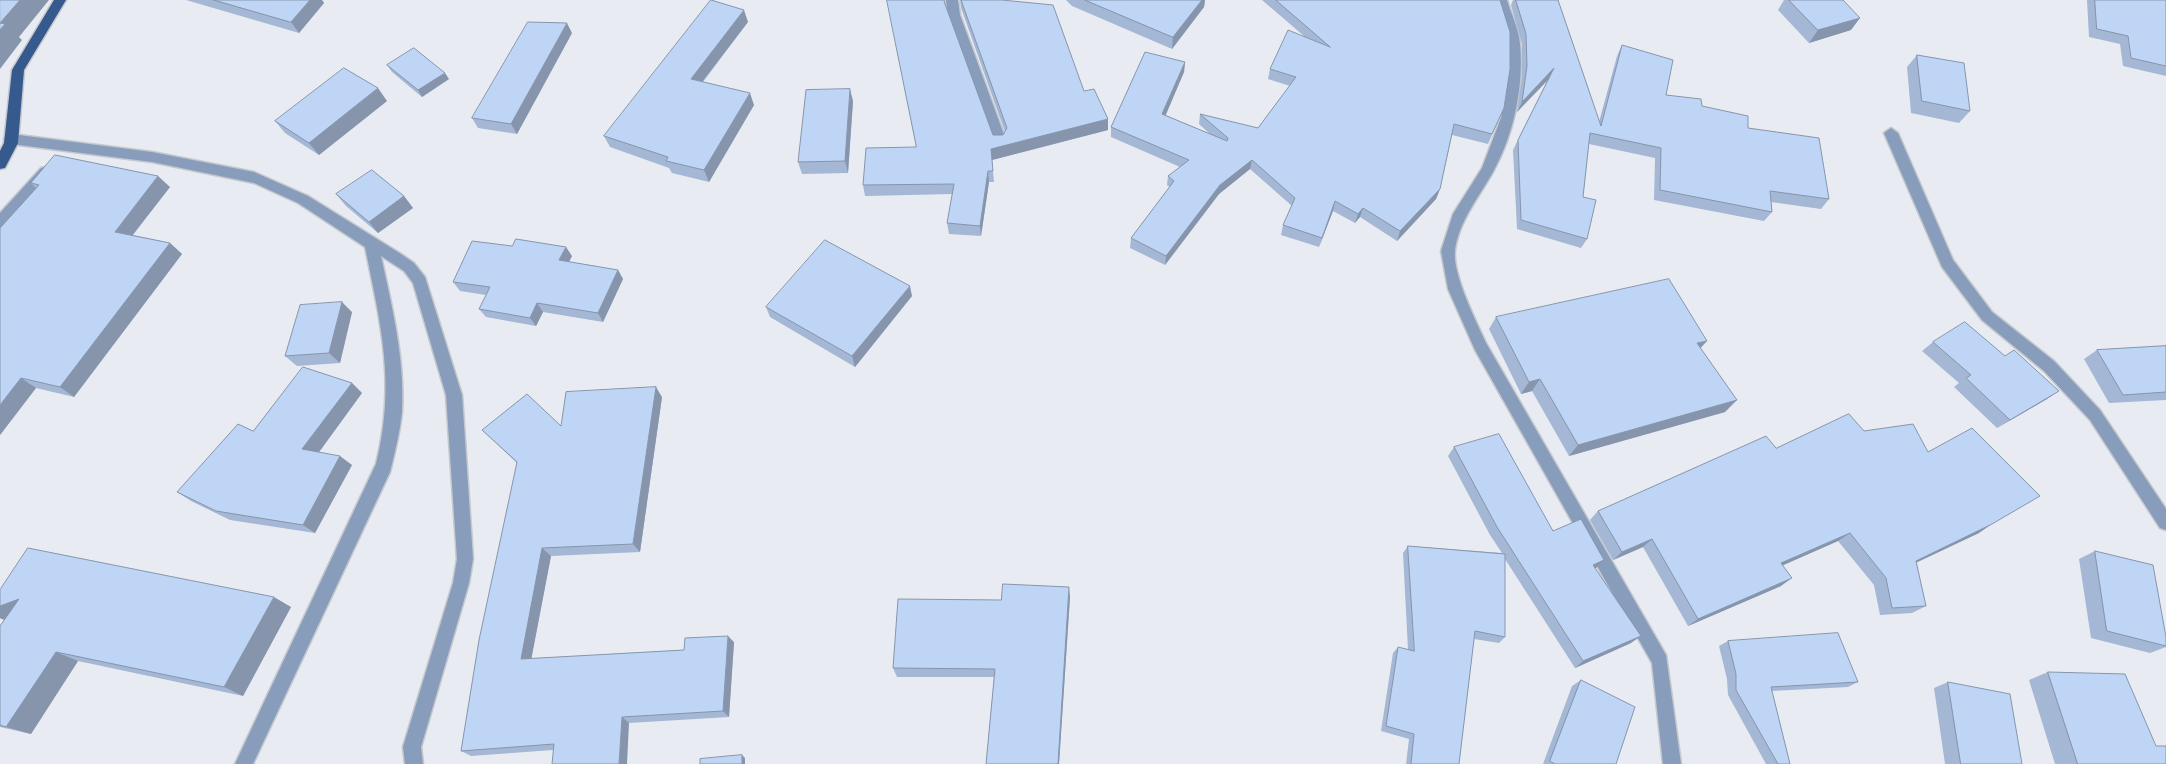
<!DOCTYPE html>
<style>
body{margin:0}
canvas{display:block;background:#e8ecf2}
</style>
<canvas width="2166" height="764"></canvas>
<script>
const c = document.querySelector('canvas').getContext('2d');
c.lineJoin = 'round';
function stroke(path, color, width, dash) { c.strokeStyle = color; c.lineWidth = width; c.lineCap = dash ? 'butt' : 'round'; c.setLineDash(dash || []); c.stroke(path); }
function paint(path, color) { c.fillStyle = color; c.fill(path, 'evenodd'); }
const minor = new Path2D(`
 M 946,0 L 958,0 L 960,15 L 1006,140 L 1004,144 L 994,144 L 992,140 L 948,15 Z
 M 1495,0 L 1507,0 C 1511,14 1519,29 1520,44 C 1524,86 1514,134 1493,172 C 1479,197 1459,221 1455,250 C 1452,274 1476,321 1486,343 L 1666,655 L 1681,764 L 1663,764 L 1652,663 L 1475,350 L 1448,289 L 1441,251 L 1453,214 L 1482,168 L 1501,118 L 1508,79 L 1508,42 Z
 M 1891,128 L 1898,133 L 1953,260 L 1992,312 L 2054,361 L 2100,410 L 2166,509 L 2166,530 L 2160,528 L 2090,420 L 2044,371 L 1982,320 L 1942,267 L 1884,133 Z
 M 11,134 L 152,152 L 254,172 L 308,196 L 401,254 L 414,263 L 425,277 L 462,395 L 473,559 L 469,583 L 421,747 L 423,764 L 405,764 L 403,747 L 453,583 L 457,559 L 446,395 L 413,283 L 404,271 L 381,256 C 392,307 405,359 402,412 C 400,432 395,452 390,472 L 253,764 L 235,764 L 376,464 C 396,384 381,326 365,247 L 298,203 L 254,183 L 152,162 L 11,144 L 4,139 Z
 M 46,167 L 53,172 L 51,176 L 5,226 L 0,228 L 0,213 L 41,168 Z`);
const major = new Path2D(`
 M 54,0 L 66,0 L 24,70 L 18,143 L 5,168 L 0,169 L 0,151 L 4,143 L 12,70 Z`);
const wall = new Path2D(`
 M 186,0 L 322,0 L 324,3 L 299,33 Z
 M 960,0 L 1002,0 L 1084,91 L 1108,130 L 992,160 L 994,182 L 989,182 L 981,236 L 949,234 L 947,223 L 953,194 L 865,196 L 863,185 L 916,147 L 945,4 L 993,135 L 1003,135 L 1005,132 L 961,8 Z
 M 1066,0 L 1205,0 L 1204,7 L 1172,49 L 1072,6 Z
 M 1262,0 L 1500,0 L 1504,108 L 1488,144 L 1452,135 L 1440,189 L 1436,199 L 1397,241 L 1360,217 L 1355,223 L 1333,211 L 1319,247 L 1281,235 L 1283,225 L 1292,206 L 1250,169 L 1219,194 L 1165,265 L 1130,248 L 1131,238 L 1170,187 L 1167,185 L 1168,176 L 1180,167 L 1111,137 L 1111,127 L 1185,62 L 1184,72 L 1165,115 L 1210,134 L 1199,124 L 1200,114 L 1258,128 L 1290,86 L 1268,79 L 1270,69 L 1304,36 Z
 M 1513,0 L 1558,0 L 1599,122 L 1617,56 L 1622,45 L 1666,95 L 1702,106 L 1748,128 L 1829,199 L 1821,209 L 1771,202 L 1772,212 L 1764,221 L 1654,200 L 1655,158 L 1589,144 L 1583,197 L 1587,239 L 1581,248 L 1517,229 L 1513,150 L 1548,79 L 1517,112 L 1522,76 L 1522,44 L 1511,5 Z
 M 1784,0 L 1843,0 L 1851,30 L 1809,43 L 1778,10 Z
 M 2087,0 L 2166,0 L 2166,76 L 2123,66 L 2120,44 L 2089,37 Z
 M 748,22 L 703,82 L 754,105 L 709,182 L 672,173 L 669,168 L 610,147 L 604,136 Z
 M 572,33 L 517,134 L 478,128 L 472,118 Z
 M 1917,55 L 1970,111 L 1959,123 L 1911,113 L 1907,67 Z
 M 387,65 L 449,79 L 422,97 L 392,72 Z
 M 387,101 L 319,155 L 285,133 L 275,121 Z
 M 853,101 L 848,173 L 802,174 L 798,162 Z
 M 31,183 L 170,187 L 133,235 L 170,243 L 182,254 L 74,397 L 36,388 L 0,435 L 36,188 Z
 M 336,194 L 404,196 L 413,208 L 378,233 L 346,206 Z
 M 572,256 L 569,262 L 618,270 L 623,279 L 603,322 L 543,312 L 536,326 L 486,317 L 479,309 L 486,295 L 460,291 L 453,282 Z
 M 912,296 L 855,367 L 770,317 L 766,307 Z
 M 352,312 L 340,363 L 297,366 L 285,356 Z
 M 1496,317 L 1700,349 L 1725,412 L 1569,456 L 1532,391 L 1521,394 L 1489,329 Z
 M 1933,342 L 2047,399 L 1997,428 L 1954,387 L 1959,383 L 1922,351 Z
 M 2166,346 L 2166,400 L 2109,403 L 2084,359 L 2097,350 Z
 M 352,383 L 362,393 L 319,452 L 352,465 L 315,533 L 230,520 L 191,501 L 177,492 L 253,431 Z
 M 662,397 L 640,552 L 551,556 L 531,659 L 684,650 L 734,642 L 729,717 L 629,723 L 553,750 L 471,756 L 461,751 L 517,463 L 482,430 L 561,426 Z
 M 1864,431 L 1928,452 L 1979,533 L 1916,562 L 1926,606 L 1912,613 L 1880,615 L 1874,585 L 1838,541 L 1783,565 L 1781,586 L 1688,626 L 1643,547 L 1613,560 L 1590,520 L 1598,511 L 1776,448 Z
 M 1454,447 L 1596,568 L 1595,568 L 1631,643 L 1575,668 L 1505,559 L 1505,637 L 1499,643 L 1474,639 L 1459,764 L 1406,764 L 1409,739 L 1381,731 L 1393,653 L 1398,647 L 1408,650 L 1403,553 L 1408,546 L 1502,553 L 1490,535 L 1448,456 Z
 M 2095,551 L 2166,637 L 2166,647 L 2150,653 L 2091,638 L 2079,559 Z
 M 0,590 L 291,607 L 243,696 L 78,661 L 31,734 L 0,727 L 0,626 L 4,620 L 0,618 Z
 M 1070,597 L 1059,764 L 986,764 L 994,677 L 897,677 L 893,668 L 1001,600 Z
 M 1728,641 L 1858,682 L 1848,687 L 1772,691 L 1790,764 L 1766,764 L 1728,695 L 1727,679 L 1719,646 Z
 M 2048,672 L 2156,746 L 2166,764 L 2055,764 L 2029,680 Z
 M 1581,680 L 1616,764 L 1543,764 L 1572,686 Z
 M 1948,682 L 2022,764 L 1945,764 L 1934,688 Z`);
const shadedWall = new Path2D(`
 M 20,0 L 49,0 L 19,37 L 22,40 L 0,69 L 0,23 Z
 M 310,0 L 322,0 L 324,3 L 299,33 L 291,22 Z
 M 1202,0 L 1205,0 L 1204,7 L 1172,49 L 1173,37 Z
 M 744,10 L 748,22 L 695,91 L 691,79 Z
 M 1860,18 L 1851,30 L 1809,43 L 1818,30 Z
 M 567,23 L 572,33 L 517,134 L 511,124 Z
 M 1185,62 L 1184,72 L 1162,124 L 1162,114 Z
 M 1554,68 L 1549,79 L 1517,112 L 1522,102 Z
 M 445,73 L 449,79 L 422,97 L 418,90 Z
 M 378,88 L 387,101 L 319,155 L 309,143 Z
 M 850,89 L 853,101 L 848,173 L 845,161 Z
 M 750,93 L 754,105 L 709,182 L 704,170 Z
 M 1108,119 L 1108,130 L 992,160 L 994,182 L 991,149 Z
 M 1252,160 L 1250,169 L 1219,194 L 1165,265 L 1166,256 L 1220,185 Z
 M 988,171 L 989,182 L 981,236 L 980,226 Z
 M 158,176 L 170,187 L 127,242 L 115,232 Z
 M 1440,189 L 1436,199 L 1397,241 L 1400,231 Z
 M 404,196 L 413,208 L 378,233 L 369,222 Z
 M 1335,201 L 1333,211 L 1319,247 L 1322,238 Z
 M 1363,208 L 1360,217 L 1355,223 L 1358,214 Z
 M 170,243 L 182,254 L 74,397 L 60,387 Z
 M 566,247 L 572,256 L 565,269 L 559,260 Z
 M 618,270 L 623,279 L 603,322 L 598,313 Z
 M 910,286 L 912,296 L 855,367 L 852,356 Z
 M 342,302 L 352,312 L 340,363 L 329,353 Z
 M 537,303 L 543,312 L 536,326 L 530,318 Z
 M 1707,341 L 1696,353 L 1697,343 Z
 M 21,378 L 36,388 L 0,435 L 0,405 Z
 M 1540,379 L 1532,391 L 1521,394 L 1529,382 Z
 M 352,383 L 362,393 L 314,459 L 302,449 Z
 M 656,387 L 662,397 L 640,552 L 633,544 Z
 M 2059,391 L 2047,399 L 1997,428 L 2010,420 Z
 M 1737,400 L 1725,412 L 1569,456 L 1578,445 Z
 M 340,456 L 352,465 L 315,533 L 303,525 Z
 M 1992,524 L 1979,533 L 1903,569 L 1916,561 Z
 M 1850,533 L 1838,541 L 1770,571 L 1781,563 Z
 M 1652,539 L 1643,547 L 1613,560 L 1622,552 Z
 M 542,548 L 551,556 L 530,666 L 521,659 Z
 M 1604,560 L 1596,568 L 1585,573 L 1593,565 Z
 M 1792,578 L 1781,586 L 1688,626 L 1698,619 Z
 M 1069,587 L 1070,597 L 1059,764 L 1058,764 Z
 M 274,597 L 291,607 L 243,696 L 224,687 Z
 M 19,599 L 9,622 L 0,618 L 0,606 Z
 M 728,636 L 734,642 L 729,717 L 723,711 Z
 M 1641,636 L 1631,643 L 1575,668 L 1583,661 Z
 M 56,652 L 78,661 L 31,734 L 6,727 Z
 M 622,717 L 629,723 L 627,764 L 619,764 Z
 M 742,755 L 745,758 L 745,764 L 742,764 Z`);
const building = new Path2D(`
 M 0,0 L 20,0 L 0,23 L 5,24 L 0,30 Z
 M 214,0 L 310,0 L 291,22 Z
 M 711,0 L 744,10 L 691,79 L 750,93 L 704,170 L 666,161 L 668,157 L 604,136 Z
 M 887,0 L 944,0 L 945,4 L 993,135 L 1003,135 L 1007,128 L 961,0 L 1002,0 L 1053,5 L 1084,91 L 1094,89 L 1108,119 L 991,149 L 993,171 L 988,171 L 980,226 L 947,223 L 954,184 L 863,185 L 866,148 L 916,147 Z
 M 1085,0 L 1202,0 L 1173,37 Z
 M 1276,0 L 1500,0 L 1510,32 L 1510,69 L 1504,108 L 1492,134 L 1454,124 L 1440,189 L 1400,231 L 1363,208 L 1358,214 L 1335,201 L 1322,238 L 1283,225 L 1295,198 L 1252,160 L 1220,185 L 1166,256 L 1131,238 L 1174,181 L 1168,176 L 1189,160 L 1111,127 L 1145,52 L 1185,62 L 1162,114 L 1227,141 L 1228,138 L 1200,114 L 1258,128 L 1296,77 L 1270,69 L 1288,30 L 1330,47 Z
 M 1516,0 L 1558,0 L 1601,126 L 1622,45 L 1673,60 L 1666,95 L 1701,99 L 1702,106 L 1748,116 L 1748,128 L 1819,138 L 1829,199 L 1770,191 L 1772,212 L 1660,190 L 1661,148 L 1590,133 L 1583,197 L 1596,200 L 1587,239 L 1521,220 L 1518,140 L 1554,68 L 1522,102 L 1527,66 L 1526,34 Z
 M 1789,0 L 1843,0 L 1860,18 L 1818,30 Z
 M 2095,0 L 2166,0 L 2166,66 L 2131,58 L 2128,36 L 2097,29 Z
 M 528,22 L 567,23 L 511,124 L 472,118 Z
 M 414,48 L 445,73 L 418,90 L 387,65 Z
 M 1917,55 L 1964,63 L 1970,111 L 1922,101 Z
 M 344,68 L 378,88 L 309,143 L 275,121 Z
 M 850,89 L 845,161 L 798,162 L 806,90 Z
 M 55,155 L 158,176 L 115,232 L 170,243 L 60,387 L 21,378 L 0,405 L 0,228 L 39,185 L 31,183 Z
 M 372,170 L 404,196 L 369,222 L 336,194 Z
 M 516,239 L 566,247 L 559,260 L 618,270 L 598,313 L 537,303 L 530,318 L 479,309 L 490,287 L 453,282 L 472,241 L 512,246 Z
 M 825,240 L 910,286 L 852,356 L 766,307 Z
 M 1669,279 L 1707,341 L 1697,343 L 1737,400 L 1578,445 L 1540,379 L 1529,382 L 1496,317 Z
 M 342,302 L 329,353 L 285,356 L 300,305 Z
 M 1965,322 L 2005,356 L 2014,350 L 2059,391 L 2010,420 L 1966,378 L 1971,375 L 1933,342 Z
 M 2166,346 L 2166,392 L 2123,395 L 2097,350 Z
 M 303,367 L 352,383 L 302,449 L 340,456 L 303,525 L 216,511 L 177,492 L 238,424 L 253,431 Z
 M 656,387 L 633,544 L 542,548 L 521,659 L 684,650 L 685,638 L 728,636 L 723,711 L 622,717 L 619,764 L 552,764 L 554,744 L 461,751 L 479,640 L 517,462 L 482,430 L 527,394 L 561,426 L 566,392 Z
 M 1849,414 L 1864,431 L 1913,424 L 1928,452 L 1972,428 L 2040,496 L 1992,524 L 1916,561 L 1926,606 L 1892,608 L 1886,578 L 1850,533 L 1781,563 L 1792,578 L 1698,619 L 1652,539 L 1622,552 L 1598,511 L 1766,436 L 1776,448 Z
 M 1499,434 L 1553,531 L 1581,519 L 1604,560 L 1593,565 L 1641,636 L 1583,661 L 1497,527 L 1454,447 Z
 M 1408,546 L 1505,554 L 1505,637 L 1475,631 L 1459,764 L 1411,764 L 1414,734 L 1386,726 L 1398,647 L 1414,651 Z
 M 28,548 L 274,597 L 224,687 L 56,652 L 6,727 L 0,725 L 0,626 L 19,599 L 0,606 L 0,590 Z
 M 2095,551 L 2153,565 L 2166,637 L 2166,646 L 2107,631 Z
 M 1003,584 L 1069,587 L 1058,764 L 986,764 L 995,669 L 893,668 L 898,599 L 1001,600 Z
 M 1838,633 L 1858,682 L 1771,687 L 1790,764 L 1778,764 L 1736,690 L 1736,674 L 1728,641 Z
 M 2048,672 L 2125,674 L 2156,746 L 2166,746 L 2166,764 L 2078,764 Z
 M 1581,680 L 1635,707 L 1616,764 L 1555,764 L 1550,761 Z
 M 1948,682 L 2010,694 L 2022,764 L 1961,764 Z
 M 742,755 L 742,764 L 700,764 L 700,759 Z`);
stroke(minor, '#c5c9ce', 3);
stroke(major, '#c5c9ce', 3);
paint(minor, '#889dbb');
paint(major, '#375a8e');
paint(wall, '#a4b7d4');
paint(shadedWall, '#8695ac');
paint(building, '#bfd5f6');
stroke(building, '#8695ac', 1);
</script>
